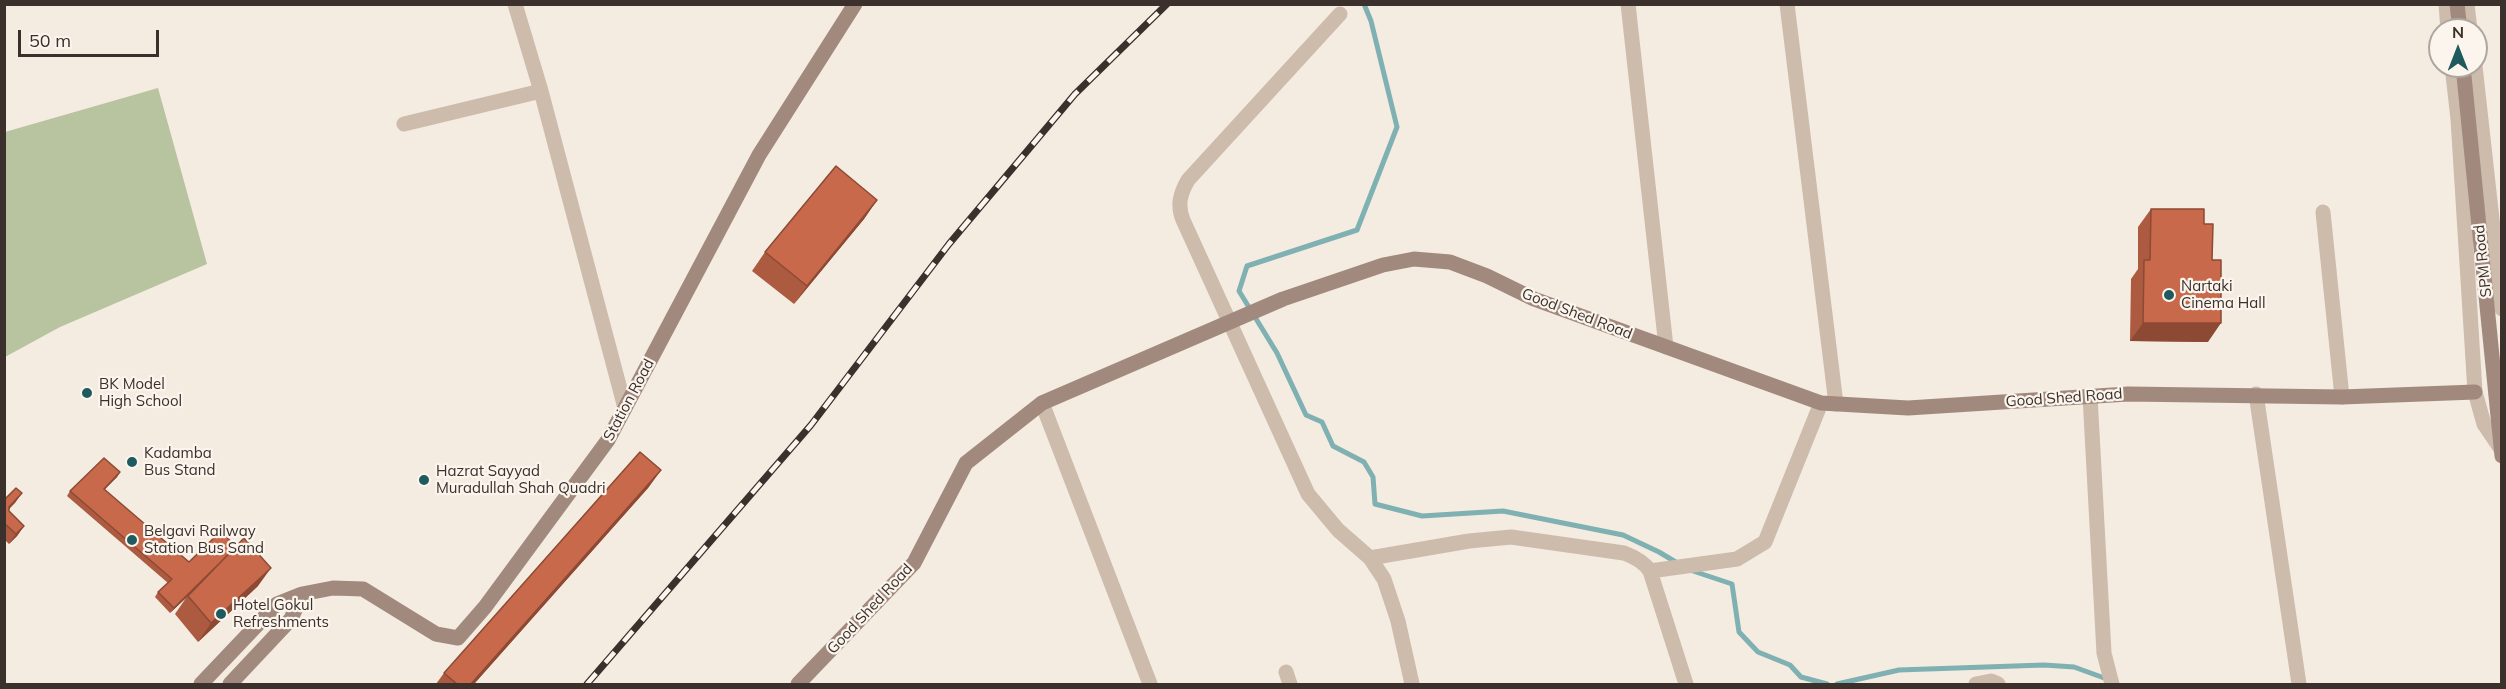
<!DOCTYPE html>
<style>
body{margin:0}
#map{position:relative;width:2506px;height:689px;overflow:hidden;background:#f4ebe1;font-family:Mulish,sans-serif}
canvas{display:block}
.frame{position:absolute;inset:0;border:6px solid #3b302b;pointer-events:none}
.north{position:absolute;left:2428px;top:18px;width:60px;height:60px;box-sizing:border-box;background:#fbf5ee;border:2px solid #aea6a0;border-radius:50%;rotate:0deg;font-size:16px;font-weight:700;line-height:24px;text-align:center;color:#3b302b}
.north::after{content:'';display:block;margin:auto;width:21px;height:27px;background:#1f5a5e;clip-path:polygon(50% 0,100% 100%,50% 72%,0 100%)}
.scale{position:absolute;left:18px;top:30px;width:141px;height:27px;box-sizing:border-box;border:3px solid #3b302b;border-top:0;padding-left:8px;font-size:18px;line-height:21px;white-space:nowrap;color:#3b302b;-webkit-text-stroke:4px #fbf5ee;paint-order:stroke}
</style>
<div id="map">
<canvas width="2506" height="689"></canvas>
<div class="frame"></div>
<div class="north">N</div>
<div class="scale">50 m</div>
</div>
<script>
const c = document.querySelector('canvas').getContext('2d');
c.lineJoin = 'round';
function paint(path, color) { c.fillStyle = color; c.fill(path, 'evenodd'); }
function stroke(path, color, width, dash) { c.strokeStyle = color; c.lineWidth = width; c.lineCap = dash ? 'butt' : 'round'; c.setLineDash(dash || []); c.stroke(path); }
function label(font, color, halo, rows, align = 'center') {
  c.font = font + ' Mulish,sans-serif'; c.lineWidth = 4.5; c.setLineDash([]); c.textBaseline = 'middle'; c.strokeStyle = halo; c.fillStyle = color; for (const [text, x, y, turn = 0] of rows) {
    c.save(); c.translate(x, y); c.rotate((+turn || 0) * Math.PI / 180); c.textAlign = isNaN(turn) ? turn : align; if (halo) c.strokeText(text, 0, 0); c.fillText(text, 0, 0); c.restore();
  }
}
const green = new Path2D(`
 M 158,88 L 207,264 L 60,327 L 5,357 L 5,132 Z`);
const stream = new Path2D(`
 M 1364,4 L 1371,21 L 1397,127 L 1357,230 L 1247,266 L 1239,291 L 1277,353 L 1306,415 L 1322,422 L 1333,446 L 1364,462 L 1373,477 L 1375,504 L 1422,516 L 1503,511 L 1623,535 L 1659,552 L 1679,564
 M 1687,569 L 1732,584 L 1739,632 L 1758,652 L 1790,665 L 1801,677 L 1827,684
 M 1837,684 L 1899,670 L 2044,665 L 2074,667 L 2107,679`);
const street = new Path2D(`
 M 1628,4 L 1666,347
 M 1787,4 L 1836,404
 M 2446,4 L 2448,30
 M 2467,4 L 2470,30
 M 1340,14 L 1188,180 C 1180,194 1177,205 1183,220 L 1308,494 L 1338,530 L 1370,558 L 1384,579 L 1398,621 L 1412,684
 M 2452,66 L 2458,119 L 2475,392 L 2484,424 L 2501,449
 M 2475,66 L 2502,309
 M 541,91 L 625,408
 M 404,124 L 541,91 L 515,4
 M 2323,212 L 2342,397
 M 2256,394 L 2299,684
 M 2090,396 L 2104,653 L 2112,684
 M 1042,403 L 1150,684
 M 1370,558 L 1469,541 L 1511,537 L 1624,553 C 1635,557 1644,562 1650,571 L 1686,684
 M 1650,571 L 1737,559 L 1765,542 L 1821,403
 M 1286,672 L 1290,684
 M 1976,684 L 1991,681 L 1998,684`);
const secondary = new Path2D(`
 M 2457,4 L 2460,30
 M 2463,66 L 2502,456
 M 201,684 L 277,604 L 302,594 L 333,588 L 363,589 L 436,634 L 458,638 L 485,607 L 608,440 L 759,155 L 855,4
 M 230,684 L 291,619 L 302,594
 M 798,684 L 914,563 L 966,463 L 1042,403 L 1283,299 L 1383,265 L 1414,259 L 1450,262 L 1487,276 L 1534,299 L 1821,403 L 1908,408 L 2128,394 L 2342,397 L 2475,392`);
const rail = new Path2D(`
 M 587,684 L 811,425 L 949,244 L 1075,94 L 1167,4`);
const wall = new Path2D(`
 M 877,200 L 864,219 L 794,304 L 752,271 L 765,252 Z
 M 2151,209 L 2204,224 L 2208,342 L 2130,341 L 2131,279 L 2138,269 L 2138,227 Z
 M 661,470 L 648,488 L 474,684 L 436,684 L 444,673 Z
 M 120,472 L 117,477 L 104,490 L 189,562 L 258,586 L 198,642 L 175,614 L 186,598 L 170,613 L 155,597 L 158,592 L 168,583 L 67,496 L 70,491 Z
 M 22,493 L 9,509 L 9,511 L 24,526 L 17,536 L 9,544 L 4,539 L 4,500 Z`);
const shadedWall = new Path2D(`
 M 877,200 L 864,219 L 794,304 L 807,286 Z
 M 2143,323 L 2221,323 L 2208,342 L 2130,341 Z
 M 661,470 L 648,488 L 474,684 L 471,684 Z
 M 120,472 L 117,477 L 100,494 L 104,489 Z
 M 22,493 L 15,503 L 4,514 L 9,507 Z
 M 24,526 L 17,536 L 9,544 L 16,534 Z
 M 236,547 L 188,596 L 170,613 L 174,608 Z
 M 271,568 L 258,586 L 198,642 L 211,623 Z`);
const building = new Path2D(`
 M 836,166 L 877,200 L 807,286 L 765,252 Z
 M 2151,209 L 2204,209 L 2204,224 L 2213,224 L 2212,260 L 2221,260 L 2221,323 L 2143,323 L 2144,260 L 2150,260 Z
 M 640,452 L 661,470 L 471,684 L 457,684 L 444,673 Z
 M 104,458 L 120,472 L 104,489 L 189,562 L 221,531 L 236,547 L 174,608 L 158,592 L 172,579 L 70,491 Z
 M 16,488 L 22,493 L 9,507 L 9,511 L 24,526 L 16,534 L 4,523 L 4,500 Z
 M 244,538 L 271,568 L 211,623 L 188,596 Z`);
const markers = [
 [2169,295,6,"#1f5a5e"],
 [87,393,6,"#1f5a5e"],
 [132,462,6,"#1f5a5e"],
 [424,480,6,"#1f5a5e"],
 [132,540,6,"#1f5a5e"],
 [221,614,6,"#1f5a5e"]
];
const streetNames = [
 ["SPM Road",2483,261,-96],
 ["Good Shed Road",1577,314,21],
 ["Good Shed Road",2064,398,-4],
 ["Station Road",629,400,-62],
 ["Good Shed Road",870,609,-47]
];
const poiNames = [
 ["Nartaki",2181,286],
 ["Cinema Hall",2181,303],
 ["BK Model",99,384],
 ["High School",99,401],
 ["Kadamba",144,453],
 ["Bus Stand",144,470],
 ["Hazrat Sayyad",436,471],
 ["Muradullah Shah Quadri",436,488],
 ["Belgavi Railway",144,531],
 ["Station Bus Sand",144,548],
 ["Hotel Gokul",233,605],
 ["Refreshments",233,622]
];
paint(green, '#b8c4a0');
stroke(stream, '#7fb0b2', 5);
stroke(street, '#cdbbac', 15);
stroke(secondary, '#a18a7d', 15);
stroke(rail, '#3b302b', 7);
stroke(rail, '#fbf5ee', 4.5, [14]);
paint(wall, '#ac5a40');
paint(shadedWall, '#8c4a34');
paint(building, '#c8694b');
stroke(building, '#8c4a34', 1.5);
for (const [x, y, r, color] of markers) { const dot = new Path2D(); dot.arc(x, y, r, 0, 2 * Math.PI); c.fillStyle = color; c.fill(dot); stroke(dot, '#fbf5ee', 2); }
label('15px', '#3b302b', '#fbf5ee', streetNames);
label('15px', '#3b302b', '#fbf5ee', poiNames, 'left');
</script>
